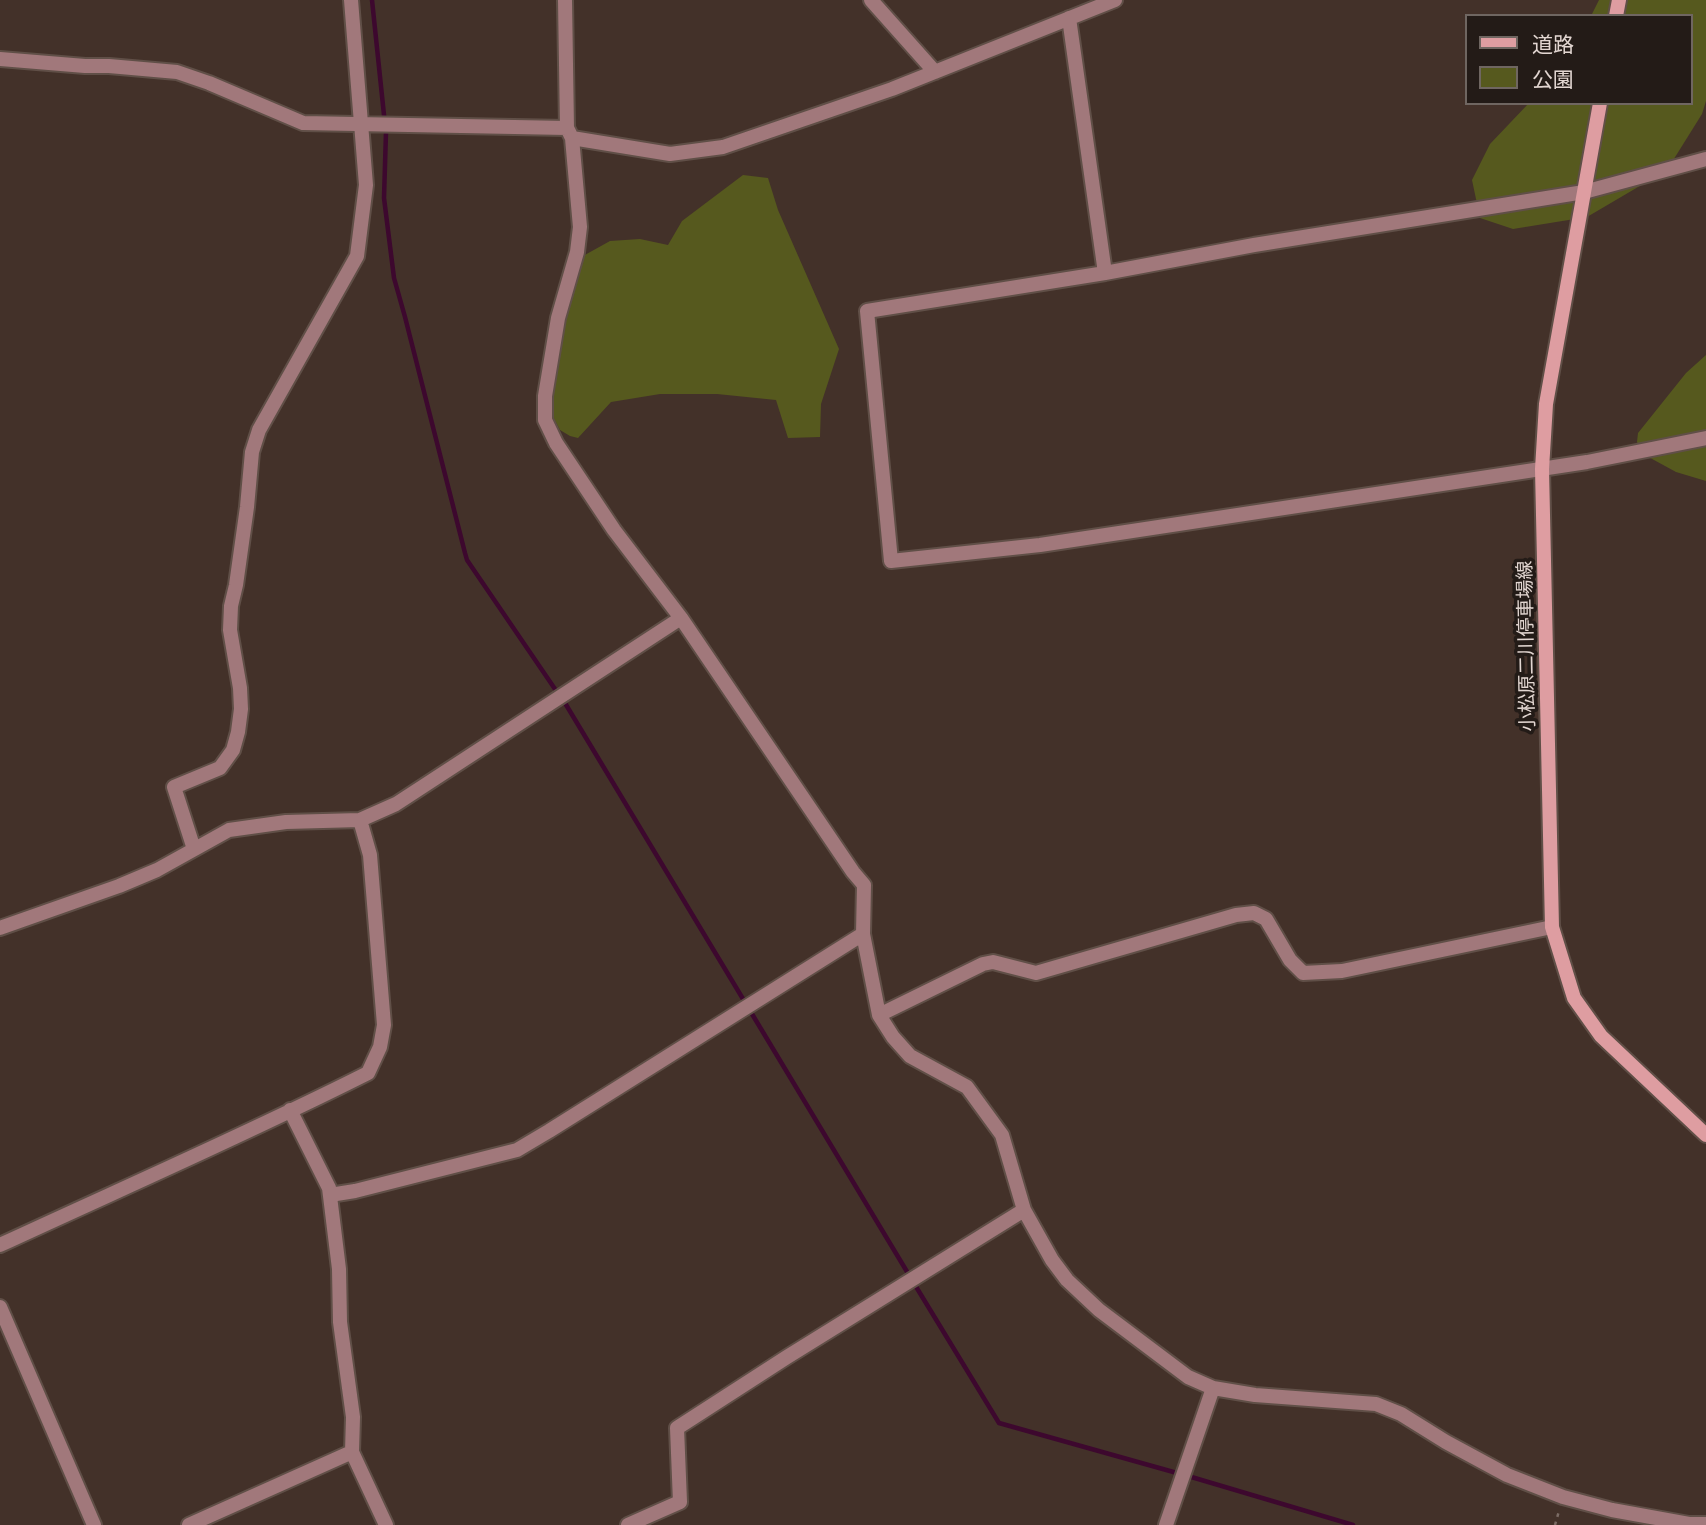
<!DOCTYPE html>
<meta charset="utf-8">
<style>
body{margin:0}
#map{position:relative;width:1706px;height:1525px;overflow:hidden;background:#433129;font-family:"PT Serif","Noto Sans JP",serif}
canvas{display:block}
.legend{position:absolute;left:1465px;top:14px;width:228px;height:91px;box-sizing:border-box;background:#231b17;border:2px solid #6f6661;margin:0;padding:9px 12px;list-style:none;font-size:21px;color:#e2d6d1}
.legend li{display:flex;align-items:center;gap:14px;height:35px}
.legend b{width:35px;border:2px solid #6f6661}
</style>
<div id="map">
<canvas width="1706" height="1525"></canvas>
<ul class="legend">
<li><b style="height:9px;background:#de9da1"></b>道路</li>
<li><b style="height:19px;background:#56591e"></b>公園</li>
</ul>
</div>
<script>
const c = document.querySelector('canvas').getContext('2d');
c.lineJoin = 'round';
function paint(path, color) { c.fillStyle = color; c.fill(path, 'evenodd'); }
function stroke(path, color, width, dash) { c.strokeStyle = color; c.lineWidth = width; c.lineCap = dash ? 'butt' : 'round'; c.setLineDash(dash || []); c.stroke(path); }
function label(font, color, halo, rows, align = 'center') {
  c.font = font + ' "PT Serif","Noto Sans JP",serif'; c.lineWidth = 7; c.setLineDash([]); c.textBaseline = 'middle'; c.strokeStyle = halo; c.fillStyle = color; for (const [text, x, y, turn = 0] of rows) {
    c.save(); c.translate(x, y); c.rotate((+turn || 0) * Math.PI / 180); c.textAlign = isNaN(turn) ? turn : align; if (halo) c.strokeText(text, 0, 0); c.fillText(text, 0, 0); c.restore();
  }
}
const green = new Path2D(`
 M 1599,0 L 1706,0 L 1706,101 L 1702,114 L 1667,170 L 1587,217 L 1513,229 L 1480,218 L 1472,180 L 1490,144 L 1529,103 L 1690,103 L 1690,16 L 1591,16 Z
 M 743,175 L 768,178 L 778,210 L 839,349 L 821,404 L 820,437 L 788,438 L 776,400 L 717,394 L 660,394 L 611,402 L 578,438 L 570,436 L 560,430 L 551,413 L 552,387 L 564,316 L 583,256 L 610,241 L 640,239 L 668,245 L 682,221 Z
 M 1706,355 L 1706,481 L 1676,472 L 1643,454 L 1637,442 L 1638,433 L 1686,373 Z`);
const stream = new Path2D(`
 M 372,0 L 384,115 L 386,132 L 384,198 L 394,278 L 405,317 L 465,553 L 467,560 L 557,692
 M 565,703 L 909,1275
 M 915,1285 L 999,1423 L 1177,1473
 M 1188,1476 L 1353,1525`);
const path = new Path2D(`
 M 1555,1525 L 1559,1511`);
const minor = new Path2D(`
 M 565,0 L 567,128 L 572,138 L 580,227 L 577,252 L 558,318 L 545,396 L 545,420 L 556,443 L 614,530 L 681,618 L 853,872 L 864,885 L 863,934 L 879,1015 L 893,1037 L 910,1056 L 967,1087 L 1002,1135 L 1024,1210 L 1052,1260 L 1067,1280 L 1099,1310 L 1188,1377 L 1213,1388 L 1255,1395 L 1376,1404 L 1401,1414 L 1446,1442 L 1507,1475 L 1563,1497 L 1612,1510 L 1689,1524 L 1706,1524
 M 871,0 L 935,72
 M 1069,18 L 1105,273
 M 0,59 L 85,66 L 109,66 L 177,72 L 209,83 L 303,123 L 567,128
 M 572,138 L 670,154 L 723,147 L 892,89 L 1115,0
 M 1706,159 L 1584,192 L 1254,245 L 1105,273 L 867,311 L 891,561 L 1040,545 L 1587,462 L 1706,438
 M 194,849 L 174,787 L 220,768 L 233,750 L 238,732 L 241,709 L 240,688 L 230,630 L 231,606 L 236,585 L 247,507 L 252,452 L 259,430 L 357,256 L 366,185 L 351,0
 M 0,928 L 119,886 L 157,870 L 229,830 L 286,822 L 360,820 L 396,804 L 681,618
 M 879,1015 L 983,964 L 993,962 L 1036,973 L 1236,915 L 1254,913 L 1266,919 L 1290,960 L 1303,973 L 1342,971 L 1552,927
 M 290,1110 L 329,1188 L 339,1269 L 340,1322 L 353,1417 L 352,1452 L 386,1525
 M 330,1195 L 355,1191 L 517,1150 L 549,1131 L 863,934
 M 0,1245 C 123,1188 247,1134 368,1073 L 380,1047 L 384,1025 L 370,855 L 360,820
 M 0,1307 L 94,1525
 M 189,1525 L 352,1452
 M 628,1525 L 680,1502 L 677,1428 L 787,1357 L 1024,1210
 M 1166,1525 L 1213,1388`);
const secondary = new Path2D(`
 M 1616,16 L 1619,0
 M 1600,103 L 1546,404 L 1542,469 L 1552,927 L 1574,998 L 1601,1036 L 1706,1135`);
const streetNames = [
 ["小松原二川停車場線",1527,646,-91]
];
paint(green, '#56591e');
stroke(stream, '#3d082e', 4.5);
stroke(minor, '#604f47', 18);
stroke(secondary, '#604f47', 18);
stroke(path, '#7c6c65', 2.5, [3.5, 5]);
stroke(minor, '#a1787b', 14);
stroke(secondary, '#de9da1', 14);
label('19px', '#e2d6d1', '#231b17', streetNames);
</script>
